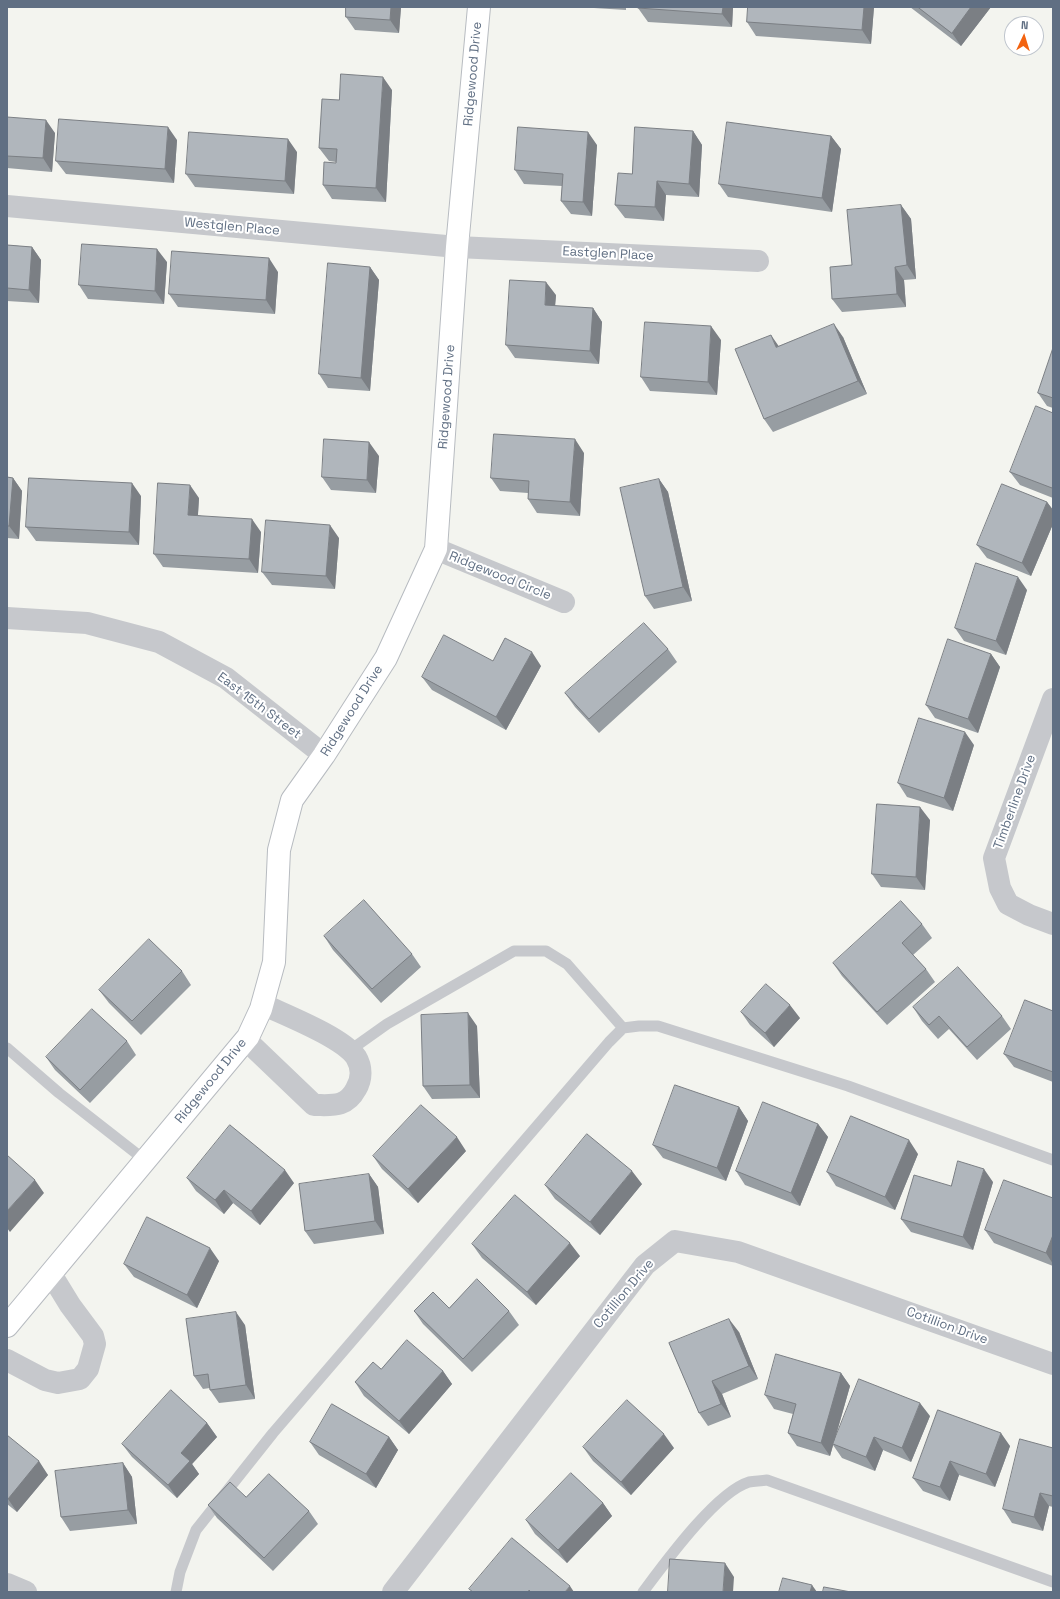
<!DOCTYPE html>
<style>
body{margin:0}
#map{position:relative;width:1060px;height:1599px;overflow:hidden;background:#f3f4ef;font-family:"Space Grotesk",sans-serif}
canvas{display:block}
.frame{position:absolute;inset:0;border:8px solid #606f83;pointer-events:none}
.north{position:absolute;left:1004px;top:16px;width:40px;height:40px;box-sizing:border-box;background:#fff;border:1px solid #bfc5cd;border-radius:50%;rotate:4deg;font-size:11px;font-weight:700;line-height:16px;text-align:center;color:#606f83}
.north::after{content:'';display:block;margin:auto;width:14px;height:18px;background:#f36310;clip-path:polygon(50% 0,100% 100%,50% 72%,0 100%)}
</style>
<div id="map">
<canvas width="1060" height="1599"></canvas>
<div class="frame"></div>
<div class="north">N</div>
</div>
<script>
const c = document.querySelector('canvas').getContext('2d');
c.lineJoin = 'round';
function stroke(path, color, width, dash) { c.strokeStyle = color; c.lineWidth = width; c.lineCap = dash ? 'butt' : 'round'; c.setLineDash(dash || []); c.stroke(path); }
function paint(path, color) { c.fillStyle = color; c.fill(path, 'evenodd'); }
function label(font, color, halo, rows, align = 'center') {
  c.font = font + ' "Space Grotesk",sans-serif'; c.lineWidth = 4; c.setLineDash([]); c.textBaseline = 'middle'; c.strokeStyle = halo; c.fillStyle = color; for (const [text, x, y, turn = 0] of rows) {
    c.save(); c.translate(x, y); c.rotate((+turn || 0) * Math.PI / 180); c.textAlign = isNaN(turn) ? turn : align; if (halo) c.strokeText(text, 0, 0); c.fillText(text, 0, 0); c.restore();
  }
}
const lane = new Path2D(`
 M 7,1048 L 59,1093 L 146,1161
 M 349,1051 L 387,1024 L 514,951 L 546,951 L 567,964 L 623,1028
 M 176,1592 L 180,1572 L 196,1530 L 273,1433 L 609,1042 L 623,1028 L 639,1026 L 658,1026 L 848,1086 L 1053,1160
 M 643,1592 C 664,1564 716,1492 749,1482 C 755,1481 761,1481 767,1480 L 1053,1582`);
const street = new Path2D(`
 M 7,206 L 457,247 L 758,261
 M 436,549 L 564,602
 M 7,618 L 87,623 L 159,642 L 226,678 L 324,755
 M 1053,699 L 994,858 L 1000,888 L 1008,904 L 1029,915 L 1053,924
 M 246,1040 L 314,1105 C 332,1105 346,1108 356,1089 C 362,1079 362,1067 356,1057 C 342,1037 285,1015 262,1004
 M 7,1360 L 45,1380 L 58,1383 L 80,1379 L 88,1369 L 95,1344 L 93,1336 L 70,1305 L 51,1274
 M 7,1584 L 26,1592
 M 393,1592 L 645,1265 L 675,1241 L 738,1252 L 1053,1364`);
const secondary = new Path2D(`
 M 7,1326 L 248,1037 L 261,1009 L 274,962 L 279,850 L 292,800 L 324,755 L 386,658 L 436,549 L 457,247 L 479,7`);
const wall = new Path2D(`
 M 346,7 L 401,7 L 399,33 L 355,30 L 346,17 Z
 M 578,7 L 626,7 L 626,10 Z
 M 733,7 L 732,27 L 648,22 L 638,8 Z
 M 748,7 L 874,7 L 871,44 L 756,36 L 747,22 Z
 M 910,7 L 991,7 L 961,46 Z
 M 392,90 L 386,202 L 332,199 L 323,185 L 336,163 L 336,162 L 329,161 L 319,148 Z
 M 7,117 L 55,133 L 52,172 L 7,168 Z
 M 693,131 L 702,145 L 699,197 L 666,195 L 664,221 L 625,218 L 615,205 L 632,174 Z
 M 831,136 L 841,149 L 832,212 L 728,197 L 719,184 Z
 M 177,140 L 174,183 L 66,174 L 56,161 Z
 M 597,145 L 592,216 L 571,214 L 561,201 L 562,186 L 524,184 L 515,170 Z
 M 297,152 L 294,194 L 195,187 L 186,174 Z
 M 901,205 L 911,219 L 916,279 L 904,280 L 906,307 L 842,312 L 832,299 L 852,265 Z
 M 7,245 L 32,247 L 41,260 L 39,303 L 7,301 Z
 M 167,262 L 164,304 L 88,299 L 79,285 Z
 M 370,267 L 379,280 L 370,391 L 328,388 L 319,374 Z
 M 278,272 L 275,314 L 178,307 L 169,294 Z
 M 556,295 L 555,306 L 593,308 L 602,322 L 599,364 L 515,358 L 506,345 Z
 M 843,337 L 867,394 L 773,432 L 764,419 L 779,346 Z
 M 721,340 L 717,395 L 650,391 L 641,377 Z
 M 1053,348 L 1053,408 L 1047,406 L 1038,393 Z
 M 1053,413 L 1053,498 L 1020,485 L 1010,472 Z
 M 584,453 L 580,516 L 537,513 L 528,499 L 528,493 L 500,491 L 491,478 Z
 M 379,456 L 376,493 L 331,490 L 322,477 Z
 M 7,477 L 13,478 L 22,491 L 19,539 L 7,538 Z
 M 659,479 L 668,492 L 692,601 L 654,609 L 645,596 Z
 M 141,496 L 139,545 L 36,541 L 26,527 Z
 M 199,498 L 198,515 L 261,532 L 258,573 L 163,567 L 154,554 Z
 M 1047,502 L 1053,510 L 1053,524 L 1031,576 L 987,558 L 977,545 Z
 M 339,538 L 335,589 L 272,585 L 262,572 Z
 M 1027,590 L 1006,655 L 964,641 L 955,628 Z
 M 668,649 L 677,662 L 599,733 L 575,707 L 565,693 Z
 M 991,654 L 1000,667 L 978,733 L 935,718 L 926,705 Z
 M 493,661 L 541,666 L 506,730 L 432,690 L 422,677 Z
 M 974,745 L 953,811 L 907,797 L 898,783 Z
 M 930,820 L 925,890 L 881,887 L 872,874 Z
 M 922,924 L 932,938 L 913,955 L 926,969 L 935,982 L 887,1025 L 842,976 L 833,963 Z
 M 324,936 L 412,954 L 421,967 L 381,1003 L 333,950 Z
 M 182,971 L 191,985 L 141,1035 L 109,1003 L 99,990 Z
 M 913,1007 L 1002,1016 L 1011,1029 L 977,1060 L 949,1029 L 938,1039 L 922,1021 Z
 M 1053,1011 L 1053,1082 L 1014,1067 L 1004,1054 Z
 M 741,1012 L 800,1018 L 774,1047 L 750,1025 Z
 M 477,1026 L 480,1098 L 432,1099 L 423,1086 Z
 M 127,1041 L 136,1055 L 90,1103 L 55,1070 L 46,1057 Z
 M 739,1107 L 748,1121 L 726,1181 L 663,1158 L 653,1145 Z
 M 818,1124 L 828,1137 L 800,1206 L 745,1185 L 736,1171 Z
 M 466,1151 L 418,1203 L 382,1169 L 373,1156 Z
 M 918,1154 L 895,1210 L 836,1186 L 827,1172 Z
 M 369,1174 L 378,1187 L 384,1234 L 314,1244 L 305,1231 Z
 M 187,1178 L 294,1183 L 260,1225 L 233,1203 L 224,1214 L 196,1191 Z
 M 993,1182 L 973,1250 L 911,1232 L 901,1219 L 951,1186 Z
 M 642,1184 L 600,1235 L 555,1199 L 545,1185 Z
 M 1053,1198 L 1053,1266 L 994,1243 L 985,1230 Z
 M 472,1244 L 580,1256 L 536,1305 L 482,1258 Z
 M 219,1261 L 197,1308 L 134,1277 L 124,1264 Z
 M 449,1308 L 509,1311 L 519,1325 L 472,1372 L 423,1324 L 414,1311 Z
 M 245,1325 L 255,1399 L 219,1403 L 210,1390 L 210,1388 L 203,1389 L 194,1376 Z
 M 739,1332 L 758,1379 L 722,1394 L 731,1417 L 708,1426 L 699,1413 L 669,1343 Z
 M 381,1369 L 443,1371 L 452,1384 L 409,1434 L 364,1396 L 355,1382 Z
 M 841,1373 L 850,1386 L 835,1439 L 930,1416 L 911,1462 L 883,1450 L 875,1471 L 842,1458 L 833,1445 L 830,1456 L 797,1446 L 788,1433 L 793,1414 L 774,1409 L 765,1395 Z
 M 938,1410 L 1010,1446 L 995,1487 L 959,1475 L 950,1501 L 923,1491 L 913,1478 Z
 M 207,1423 L 217,1437 L 192,1464 L 199,1474 L 177,1498 L 132,1457 L 122,1444 Z
 M 7,1435 L 48,1475 L 17,1512 L 7,1504 Z
 M 389,1437 L 398,1450 L 376,1488 L 319,1455 L 310,1442 Z
 M 583,1447 L 674,1448 L 631,1495 L 593,1461 Z
 M 1053,1448 L 1053,1507 L 1049,1506 L 1043,1531 L 1012,1523 L 1003,1509 Z
 M 123,1463 L 132,1477 L 137,1524 L 70,1531 L 61,1517 Z
 M 246,1497 L 309,1511 L 318,1524 L 273,1571 L 217,1518 L 208,1505 Z
 M 603,1503 L 612,1516 L 567,1563 L 535,1534 L 526,1520 Z`);
const shadedWall = new Path2D(`
 M 391,7 L 401,7 L 399,33 L 390,20 Z
 M 723,7 L 733,7 L 732,27 L 722,14 Z
 M 864,7 L 874,7 L 871,44 L 862,30 Z
 M 971,7 L 991,7 L 961,46 L 952,33 Z
 M 383,77 L 392,90 L 386,202 L 376,188 Z
 M 46,120 L 55,133 L 52,172 L 43,158 Z
 M 168,127 L 177,140 L 174,183 L 165,169 Z
 M 693,131 L 702,145 L 699,197 L 689,184 Z
 M 588,132 L 597,145 L 592,216 L 583,202 Z
 M 831,136 L 841,149 L 832,212 L 822,198 Z
 M 288,139 L 297,152 L 294,194 L 285,181 Z
 M 657,181 L 666,195 L 664,221 L 655,207 Z
 M 901,205 L 911,219 L 916,279 L 907,265 Z
 M 32,247 L 41,260 L 39,303 L 29,290 Z
 M 157,249 L 167,262 L 164,304 L 155,291 Z
 M 269,258 L 278,272 L 275,314 L 266,300 Z
 M 370,267 L 379,280 L 370,391 L 361,378 Z
 M 895,267 L 904,280 L 906,307 L 897,294 Z
 M 546,282 L 556,295 L 554,318 L 545,305 Z
 M 593,308 L 602,322 L 599,364 L 590,351 Z
 M 834,324 L 843,337 L 867,394 L 858,381 Z
 M 711,326 L 721,340 L 717,395 L 708,382 Z
 M 771,335 L 780,348 L 776,347 Z
 M 575,439 L 584,453 L 580,516 L 570,502 Z
 M 369,442 L 379,456 L 376,493 L 367,480 Z
 M 13,478 L 22,491 L 19,539 L 9,526 Z
 M 659,479 L 668,492 L 692,601 L 683,587 Z
 M 132,483 L 141,496 L 139,545 L 129,532 Z
 M 190,485 L 199,498 L 197,528 L 188,515 Z
 M 1047,502 L 1053,510 L 1053,524 L 1031,576 L 1022,563 Z
 M 252,519 L 261,532 L 258,573 L 249,559 Z
 M 330,525 L 339,538 L 335,589 L 326,576 Z
 M 1018,577 L 1027,590 L 1006,655 L 996,641 Z
 M 532,652 L 541,666 L 506,730 L 496,717 Z
 M 991,654 L 1000,667 L 978,733 L 968,719 Z
 M 965,732 L 974,745 L 953,811 L 944,798 Z
 M 920,807 L 930,820 L 925,890 L 916,877 Z
 M 790,1005 L 800,1018 L 774,1047 L 765,1033 Z
 M 468,1013 L 477,1026 L 480,1098 L 470,1085 Z
 M 739,1107 L 748,1121 L 726,1181 L 717,1168 Z
 M 818,1124 L 828,1137 L 800,1206 L 791,1193 Z
 M 457,1137 L 466,1151 L 418,1203 L 408,1189 Z
 M 909,1140 L 918,1154 L 895,1210 L 885,1197 Z
 M 984,1169 L 993,1182 L 973,1250 L 963,1237 Z
 M 285,1170 L 294,1183 L 260,1225 L 251,1211 Z
 M 632,1171 L 642,1184 L 600,1235 L 590,1222 Z
 M 369,1174 L 378,1187 L 384,1234 L 375,1221 Z
 M 35,1180 L 44,1193 L 10,1232 L 7,1228 L 7,1211 Z
 M 224,1190 L 233,1203 L 224,1214 L 215,1200 Z
 M 1053,1235 L 1053,1264 L 1046,1253 Z
 M 570,1243 L 580,1256 L 536,1305 L 527,1292 Z
 M 210,1248 L 219,1261 L 197,1308 L 187,1295 Z
 M 236,1312 L 245,1325 L 255,1399 L 246,1385 Z
 M 729,1319 L 739,1332 L 758,1379 L 749,1366 Z
 M 443,1371 L 452,1384 L 409,1434 L 399,1421 Z
 M 841,1373 L 850,1386 L 830,1456 L 821,1443 Z
 M 712,1381 L 722,1394 L 731,1417 L 721,1404 Z
 M 920,1403 L 930,1416 L 911,1462 L 902,1448 Z
 M 207,1423 L 217,1437 L 192,1464 L 199,1474 L 177,1498 L 168,1485 L 181,1453 Z
 M 1001,1433 L 1010,1446 L 995,1487 L 986,1474 Z
 M 664,1434 L 674,1448 L 631,1495 L 621,1482 Z
 M 389,1437 L 398,1450 L 376,1488 L 366,1474 Z
 M 874,1437 L 883,1450 L 875,1471 L 866,1457 Z
 M 39,1461 L 48,1475 L 17,1512 L 8,1499 Z
 M 950,1461 L 959,1475 L 950,1501 L 940,1487 Z
 M 123,1463 L 132,1477 L 137,1524 L 128,1510 Z
 M 1040,1493 L 1049,1506 L 1043,1531 L 1034,1517 Z
 M 603,1503 L 612,1516 L 567,1563 L 558,1550 Z
 M 725,1563 L 734,1577 L 733,1592 L 723,1592 Z
 M 812,1585 L 817,1592 L 810,1592 Z
 M 570,1586 L 574,1592 L 565,1592 Z`);
const building = new Path2D(`
 M 346,7 L 391,7 L 390,20 L 346,17 Z
 M 638,7 L 723,7 L 722,14 L 638,8 Z
 M 748,7 L 864,7 L 862,30 L 747,22 Z
 M 918,7 L 971,7 L 952,33 Z
 M 341,74 L 383,77 L 376,188 L 323,185 L 324,162 L 336,163 L 337,149 L 319,148 L 322,99 L 339,100 Z
 M 7,117 L 46,120 L 43,158 L 7,156 Z
 M 59,119 L 168,127 L 165,169 L 56,161 Z
 M 727,122 L 831,136 L 822,198 L 719,184 Z
 M 518,127 L 588,132 L 583,202 L 561,201 L 563,174 L 515,170 Z
 M 635,127 L 693,131 L 689,184 L 657,181 L 655,207 L 615,205 L 618,173 L 632,174 Z
 M 189,132 L 288,139 L 285,181 L 186,174 Z
 M 901,205 L 907,265 L 895,267 L 897,294 L 832,299 L 830,267 L 852,265 L 847,210 Z
 M 82,244 L 157,249 L 155,291 L 79,285 Z
 M 7,245 L 32,247 L 29,290 L 7,288 Z
 M 172,251 L 269,258 L 266,300 L 169,294 Z
 M 328,263 L 370,267 L 361,378 L 319,374 Z
 M 510,280 L 546,282 L 545,305 L 593,308 L 590,351 L 506,345 Z
 M 645,322 L 711,326 L 708,382 L 641,377 Z
 M 834,324 L 858,381 L 764,419 L 735,349 L 771,335 L 776,347 Z
 M 1053,348 L 1053,398 L 1038,393 Z
 M 1036,406 L 1053,413 L 1053,486 L 1052,488 L 1010,472 Z
 M 494,434 L 575,439 L 570,502 L 528,499 L 529,481 L 491,478 Z
 M 324,439 L 369,442 L 367,480 L 322,477 Z
 M 7,477 L 13,478 L 9,526 L 7,526 Z
 M 29,478 L 132,483 L 129,532 L 26,527 Z
 M 659,479 L 683,587 L 645,596 L 620,488 Z
 M 158,483 L 190,485 L 188,515 L 252,519 L 249,559 L 154,554 Z
 M 1002,484 L 1047,502 L 1022,563 L 977,545 Z
 M 266,520 L 330,525 L 326,576 L 262,572 Z
 M 976,563 L 1018,577 L 996,641 L 955,628 Z
 M 644,623 L 668,649 L 589,719 L 565,693 Z
 M 444,635 L 493,661 L 505,638 L 532,652 L 496,717 L 422,677 Z
 M 948,639 L 991,654 L 968,719 L 926,705 Z
 M 919,718 L 965,732 L 944,798 L 898,783 Z
 M 877,804 L 920,807 L 916,877 L 872,874 Z
 M 364,900 L 412,954 L 372,989 L 324,936 Z
 M 901,901 L 922,924 L 902,943 L 926,969 L 877,1012 L 833,963 Z
 M 149,939 L 182,971 L 132,1021 L 99,990 Z
 M 958,967 L 1002,1016 L 967,1047 L 939,1016 L 929,1025 L 913,1007 Z
 M 766,984 L 790,1005 L 765,1033 L 741,1012 Z
 M 1025,1000 L 1053,1011 L 1053,1072 L 1004,1054 Z
 M 92,1009 L 127,1041 L 80,1090 L 46,1057 Z
 M 468,1013 L 470,1085 L 423,1086 L 421,1015 Z
 M 675,1085 L 739,1107 L 717,1168 L 653,1145 Z
 M 763,1102 L 818,1124 L 791,1193 L 736,1171 Z
 M 421,1105 L 457,1137 L 408,1189 L 373,1156 Z
 M 851,1116 L 909,1140 L 885,1197 L 827,1172 Z
 M 230,1125 L 285,1170 L 251,1211 L 224,1190 L 215,1200 L 187,1178 Z
 M 587,1134 L 632,1171 L 590,1222 L 545,1185 Z
 M 7,1155 L 35,1180 L 7,1211 Z
 M 958,1161 L 984,1169 L 963,1237 L 901,1219 L 914,1175 L 951,1186 Z
 M 369,1174 L 375,1221 L 305,1231 L 299,1184 Z
 M 1004,1180 L 1053,1198 L 1053,1235 L 1046,1253 L 985,1230 Z
 M 515,1195 L 570,1243 L 527,1292 L 472,1244 Z
 M 147,1217 L 210,1248 L 187,1295 L 124,1264 Z
 M 477,1279 L 509,1311 L 463,1359 L 414,1311 L 433,1292 L 449,1308 Z
 M 236,1312 L 246,1385 L 210,1390 L 208,1374 L 194,1376 L 186,1319 Z
 M 729,1319 L 749,1366 L 712,1381 L 721,1404 L 699,1413 L 669,1343 Z
 M 407,1340 L 443,1371 L 399,1421 L 355,1382 L 373,1362 L 381,1369 Z
 M 776,1354 L 841,1373 L 821,1443 L 788,1433 L 796,1404 L 765,1395 Z
 M 859,1379 L 920,1403 L 902,1448 L 874,1437 L 866,1457 L 833,1444 Z
 M 171,1390 L 207,1423 L 181,1453 L 190,1461 L 168,1485 L 122,1444 Z
 M 627,1400 L 664,1434 L 621,1482 L 583,1447 Z
 M 332,1404 L 389,1437 L 366,1474 L 310,1442 Z
 M 938,1410 L 1001,1433 L 986,1474 L 950,1461 L 940,1487 L 913,1478 Z
 M 7,1435 L 39,1461 L 8,1499 L 7,1498 Z
 M 1020,1439 L 1053,1448 L 1053,1496 L 1040,1493 L 1034,1517 L 1003,1509 Z
 M 123,1463 L 128,1510 L 61,1517 L 55,1471 Z
 M 571,1473 L 603,1503 L 558,1550 L 526,1520 Z
 M 269,1474 L 309,1511 L 264,1558 L 208,1505 L 230,1482 L 246,1497 Z
 M 512,1538 L 570,1586 L 565,1592 L 531,1592 L 529,1590 L 528,1592 L 473,1592 L 469,1589 Z
 M 670,1559 L 725,1563 L 723,1592 L 668,1592 Z
 M 783,1578 L 812,1585 L 810,1592 L 779,1592 Z
 M 824,1587 L 851,1592 L 823,1592 Z`);
const streetNames = [
 ["Ridgewood Drive",473,74,-85],
 ["Westglen Place",232,227,5],
 ["Eastglen Place",608,254,3],
 ["Ridgewood Drive",447,397,-86],
 ["Ridgewood Circle",500,576,22],
 ["East 15th Street",259,706,37],
 ["Ridgewood Drive",352,711,-58],
 ["Timberline Drive",1015,802,-70],
 ["Ridgewood Drive",211,1081,-51],
 ["Cotillion Drive",624,1294,-50],
 ["Cotillion Drive",947,1326,20]
];
stroke(secondary, '#b7bbc0', 24);
stroke(lane, '#c6c8cc', 11);
stroke(street, '#c6c8cc', 22);
stroke(secondary, '#fff', 22);
paint(wall, '#979da2');
paint(shadedWall, '#7b7f84');
paint(building, '#b0b6bc');
stroke(building, '#7b7f84', 1);
label('13px', '#606f83', '#fff', streetNames);
</script>
